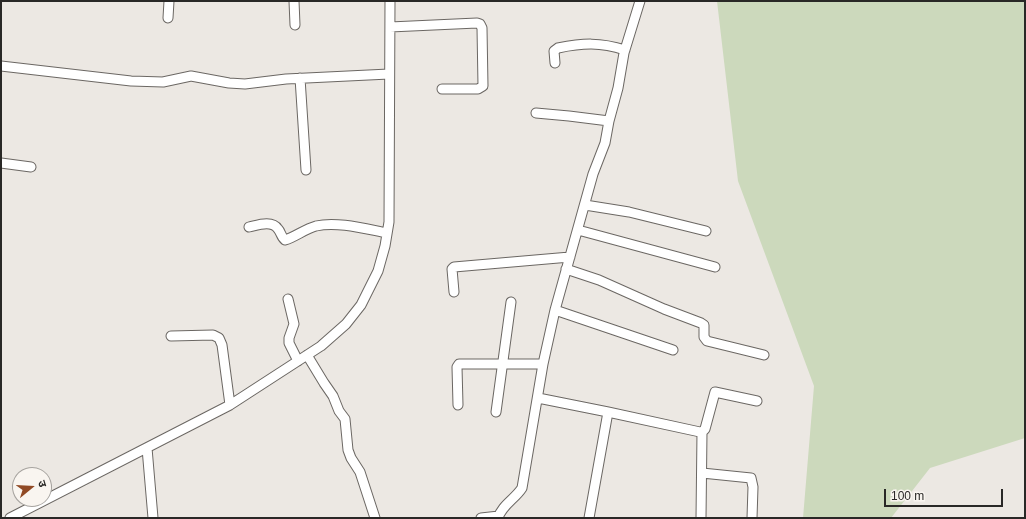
<!DOCTYPE html>
<meta charset="utf-8">
<style>
body{margin:0}
#map{position:relative;width:1026px;height:519px;overflow:hidden;background:#ece8e3;font-family:Arial,"Noto Sans Devanagari",sans-serif}
canvas{display:block}
.frame{position:absolute;inset:0;border:2px solid #292826;pointer-events:none}
.north{position:absolute;left:12px;top:467px;width:40px;height:40px;box-sizing:border-box;background:#f9f5f0;border:1px solid #a6a39f;border-radius:50%;rotate:72deg;font-size:11px;font-weight:700;line-height:16px;text-align:center;color:#292826}
.north::after{content:'';display:block;margin:auto;width:14px;height:18px;background:#914a25;clip-path:polygon(50% 0,100% 100%,50% 72%,0 100%)}
.scale{position:absolute;left:884px;top:489px;width:119px;height:18px;box-sizing:border-box;border:2px solid #292826;border-top:0;padding-left:5px;font-size:12px;line-height:14px;white-space:nowrap;color:#292826;-webkit-text-stroke:3px #f9f5f0;paint-order:stroke}
</style>
<div id="map">
<canvas width="1026" height="519"></canvas>
<div class="frame"></div>
<div class="north">उ</div>
<div class="scale">100 m</div>
</div>
<script>
const c = document.querySelector('canvas').getContext('2d');
c.lineJoin = 'round';
function paint(path, color) { c.fillStyle = color; c.fill(path, 'evenodd'); }
function stroke(path, color, width, dash) { c.strokeStyle = color; c.lineWidth = width; c.lineCap = dash ? 'butt' : 'round'; c.setLineDash(dash || []); c.stroke(path); }
const green = new Path2D(`
 M 717,1 L 1025,1 L 1025,438 L 930,468 L 891,518 L 803,518 L 814,386 L 738,181 Z`);
const street = new Path2D(`
 M 294,1 L 295,25
 M 168,18 L 169,1
 M 390,27 L 477,23 L 480,24 L 482,28 L 483,86 L 478,89 L 442,89
 M 555,63 L 554,51 L 558,48 C 583,43 600,42 625,50
 M 1,66 L 131,81 L 163,82 L 191,76 L 229,83 L 245,84 L 286,79 L 389,74
 M 300,78 L 306,170
 M 536,113 L 569,116 L 609,121
 M 1,163 L 31,167
 M 585,205 L 629,212 L 706,231
 M 249,227 C 258,225 272,220 278,229 C 281,232 281,237 285,240 C 295,237 305,229 316,226 C 337,221 366,229 387,233
 M 578,230 L 715,267
 M 566,269 L 599,280 L 664,309 L 701,323 L 704,325 L 704,337 L 707,341 L 764,355
 M 454,292 L 452,269 L 454,267 L 570,257
 M 288,299 L 294,324 L 289,338 L 289,343 L 298,361
 M 555,310 L 673,350
 M 171,336 L 213,335 L 219,338 L 222,345 L 230,405
 M 307,355 L 324,383 L 333,396 L 339,411 L 345,419 L 348,450 L 351,458 L 360,472 L 375,518
 M 538,398 L 608,412 L 700,432 L 702,432 L 705,429 L 715,392 L 757,401
 M 458,405 L 457,367 L 459,364 L 543,364
 M 496,412 L 511,302
 M 147,448 L 153,518
 M 702,473 L 751,478 L 753,487 L 752,518
 M 10,518 L 230,405 L 321,346 L 346,324 L 361,305 L 378,271 L 385,246 L 389,222 L 390,1
 M 481,518 L 499,516
 M 498,518 C 502,505 515,499 522,488 L 543,364 L 555,310 L 593,174 L 605,143 L 609,121 L 618,88 L 624,53 L 640,1
 M 589,518 L 608,412
 M 701,518 L 702,432`);
paint(green, '#ccd9bc');
stroke(street, '#6b6763', 11);
stroke(street, '#fff', 9);
</script>
